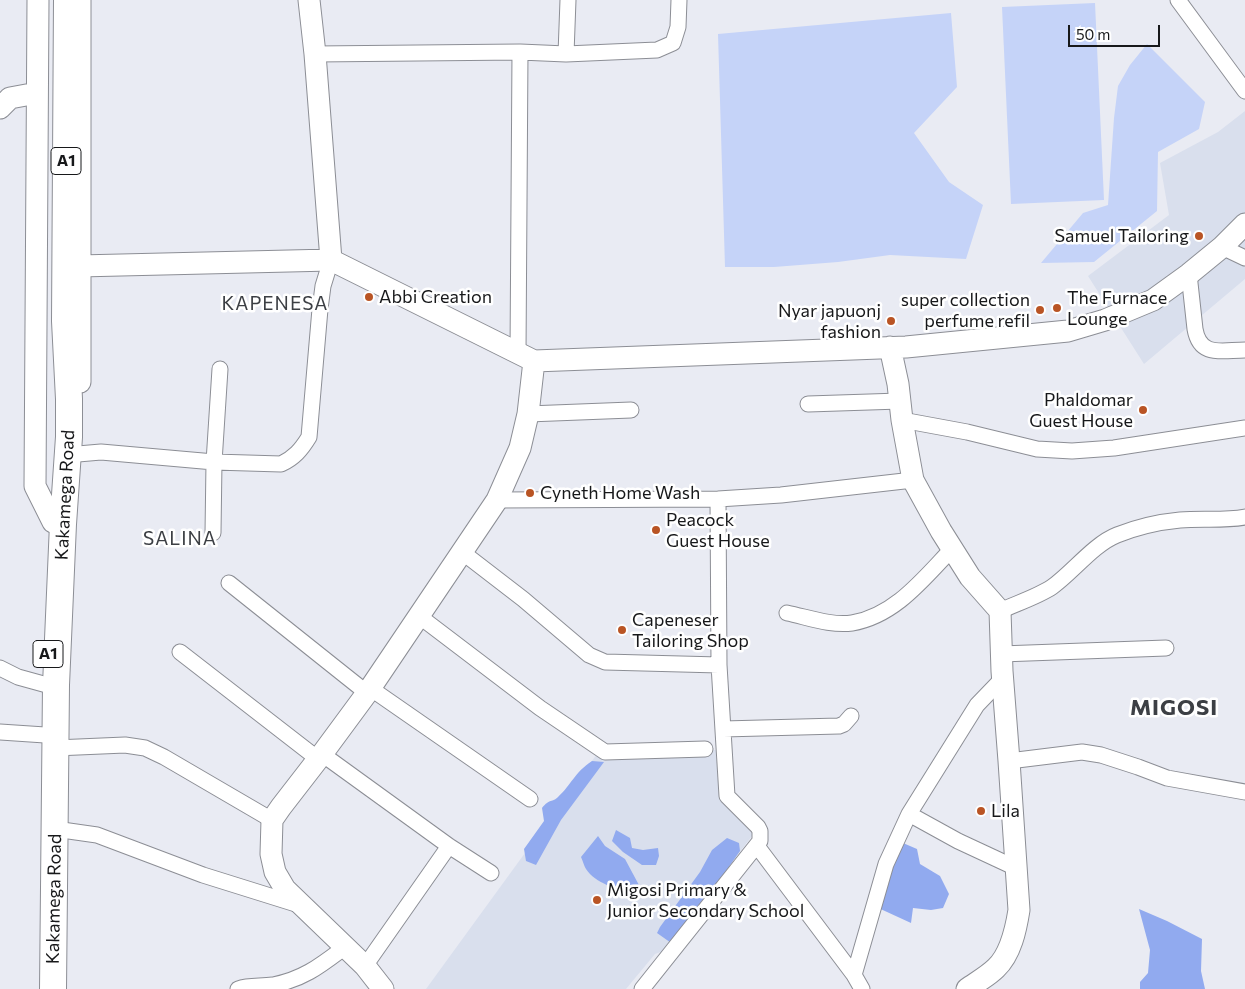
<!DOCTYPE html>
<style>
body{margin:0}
#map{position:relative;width:1245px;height:989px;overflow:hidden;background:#e9ebf3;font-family:Commissioner,sans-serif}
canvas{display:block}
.scale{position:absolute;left:1068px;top:25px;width:92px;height:22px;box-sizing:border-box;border:2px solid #17181a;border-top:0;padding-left:6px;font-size:15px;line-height:18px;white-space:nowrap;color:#17181a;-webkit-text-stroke:4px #fff;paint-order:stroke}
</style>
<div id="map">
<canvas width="1245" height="989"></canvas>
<div class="scale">50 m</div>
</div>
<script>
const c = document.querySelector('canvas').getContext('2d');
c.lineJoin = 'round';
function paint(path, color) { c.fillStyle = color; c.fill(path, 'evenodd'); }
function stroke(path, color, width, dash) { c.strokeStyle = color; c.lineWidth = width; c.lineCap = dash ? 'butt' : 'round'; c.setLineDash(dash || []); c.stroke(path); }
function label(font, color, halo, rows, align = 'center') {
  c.font = font + ' Commissioner,sans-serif'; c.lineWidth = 5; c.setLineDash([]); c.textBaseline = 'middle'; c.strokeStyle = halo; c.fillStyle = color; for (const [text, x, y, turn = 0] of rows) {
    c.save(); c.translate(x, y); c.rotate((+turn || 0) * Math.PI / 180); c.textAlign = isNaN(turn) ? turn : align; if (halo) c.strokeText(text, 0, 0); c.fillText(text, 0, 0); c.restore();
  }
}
const built = new Path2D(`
 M 1245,111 L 1245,279 L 1144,364 L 1088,276 L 1169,215 L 1160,163 L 1218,132 Z
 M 716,750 L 719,794 L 755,832 L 666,950 L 655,954 L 626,989 L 426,989 L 597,754 Z`);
const green = new Path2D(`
 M 1095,3 L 1104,200 L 1011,204 L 1002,7 Z
 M 951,13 L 957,87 L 914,133 L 949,182 L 983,205 L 966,259 L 890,255 L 838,262 L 774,267 L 725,267 L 718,34 Z
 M 1147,44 L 1205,102 L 1199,129 L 1158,152 L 1157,211 L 1094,262 L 1041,263 L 1083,213 L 1108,205 L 1114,118 L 1118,86 L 1130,65 Z`);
const forest = new Path2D(`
 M 592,761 L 604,762 L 561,820 L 536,865 L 526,861 L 524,849 L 544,821 L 542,808 C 550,798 552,803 558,797 C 572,784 574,773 592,761 Z
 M 616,830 L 630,838 L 632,848 L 643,850 L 658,848 L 659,856 L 656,865 L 642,865 L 623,852 L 612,841 Z
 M 598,836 L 605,846 L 625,859 L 640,887 L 633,893 C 618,890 595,883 586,869 C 584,866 583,861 581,857 Z
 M 727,838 L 739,843 L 740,851 L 674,945 L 657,933 L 660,927 L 700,872 L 712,850 Z
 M 896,840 L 917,849 L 920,864 L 940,876 L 949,894 L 943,908 L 931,910 L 913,908 L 911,923 L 874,906 Z
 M 1139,909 L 1167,921 L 1202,939 L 1201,971 L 1205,989 L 1140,989 L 1140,982 L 1148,973 L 1150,950 Z`);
const street = new Path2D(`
 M 1178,0 L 1245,91
 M 315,54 L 520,52 L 566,54 L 657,50 L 673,43 L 678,27 L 679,0
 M 566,54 L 568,0
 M 1222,247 L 1245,258
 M 1189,274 L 1195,329 C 1200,358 1222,350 1245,350
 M 518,353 L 520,52
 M 808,404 L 900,401
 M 528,414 L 631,410
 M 902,420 L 967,432 L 1037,449 L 1072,451 L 1114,448 L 1245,428
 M 78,454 L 101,452 L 214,462 L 281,464 C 294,458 301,450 309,437 L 320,309 L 323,286 L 331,260
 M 718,499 L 719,665
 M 497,500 L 718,499 L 781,495 L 913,480
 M 213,533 L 214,462 L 220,369
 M 462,552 L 523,599 L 589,655 L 605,662 L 719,665 L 727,796 L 758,827 L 760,831 L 760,841 L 642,989
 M 229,583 L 367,693
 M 1000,611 C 1015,604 1039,596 1052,587 C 1072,573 1094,544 1117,535 C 1137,527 1159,522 1180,520 C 1202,518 1224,521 1245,517
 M 787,613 C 807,617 831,626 852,623 C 895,616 924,578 952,549
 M 419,616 L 540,708 L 605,752 L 705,749
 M 180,652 L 318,759
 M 1001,654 L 1166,648
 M 0,668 L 18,677 L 47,685
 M 370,688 L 530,799
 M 723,729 L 839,726 L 844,724 L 851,716
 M 0,732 L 45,735
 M 55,748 L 125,745 L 145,748 L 164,757 L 272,820
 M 322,754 L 449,846 L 491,873
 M 1009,761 L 1082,752 L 1101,755 L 1138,767 L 1167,778 L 1245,792
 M 909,814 L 958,841 L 1016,868
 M 55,829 L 97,835 L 203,875 L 299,905
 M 757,846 L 854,975 L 862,989
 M 365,966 L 449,846
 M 854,975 L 886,864 L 909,814 L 977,705 L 1003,678
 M 238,989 C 250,985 261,987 273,985 C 304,979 321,965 345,947`);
const secondary = new Path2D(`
 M 38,0 L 35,486 L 53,522
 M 309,0 L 315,54 L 331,260
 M 0,108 L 10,98 L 37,93
 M 79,266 L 331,260 L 534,361 L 906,347 L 1068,331 L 1105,320 L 1153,300 L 1189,274 L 1222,247 L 1245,224
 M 890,347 L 898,384 L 902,420 L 913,480 L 941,531 L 970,577 L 1000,611 L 1002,671 L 1009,761 L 1019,910 C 1016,929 1011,954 996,968 C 988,976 977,982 967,989
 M 80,382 L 80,0
 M 383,989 L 365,966 L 285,889 L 275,872 L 271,854 L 272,820 L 281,807 L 322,754 L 367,693 L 497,500 L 520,448 L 528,414 L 534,361`);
const highway = new Path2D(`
 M 53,989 L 56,685 L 63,524 L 69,437 L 69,399 L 65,321 L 67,0`);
const markers = [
 [1199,236,5,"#b95424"],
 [369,297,5,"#b95424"],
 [1057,308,5,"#b95424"],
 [1040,310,5,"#b95424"],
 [891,321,5,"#b95424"],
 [1143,410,5,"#b95424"],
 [530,493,5,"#b95424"],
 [656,530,5,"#b95424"],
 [622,630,5,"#b95424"],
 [981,811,5,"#b95424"],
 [597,900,5,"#b95424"]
];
const shields = [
 [66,161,30],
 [48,654,30]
];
const shieldNames = [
 ["A1",66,161],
 ["A1",48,654]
];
const poiNames = [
 ["Samuel Tailoring",1189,236,"right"],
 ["Abbi Creation",379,297],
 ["The Furnace",1067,298],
 ["Lounge",1067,319],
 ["super collection",1030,300,"right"],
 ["perfume refil",1030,321,"right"],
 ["Nyar japuonj",881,311,"right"],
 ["fashion",881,332,"right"],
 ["Phaldomar",1133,400,"right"],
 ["Guest House",1133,421,"right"],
 ["Cyneth Home Wash",540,493],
 ["Peacock",666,520],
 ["Guest House",666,541],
 ["Capeneser",632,620],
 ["Tailoring Shop",632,641],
 ["Lila",991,811],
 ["Migosi Primary &",607,890],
 ["Junior Secondary School",607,911]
];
const streetNames = [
 ["Kakamega Road",65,495,-87],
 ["Kakamega Road",54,899,-89]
];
const neighbourhoodNames = [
 ["KAPENESA",275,304],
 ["SALINA",180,539]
];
const districtNames = [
 ["MIGOSI",1174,708]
];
paint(built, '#d9dfed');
paint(green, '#c5d3f8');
paint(forest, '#91aaef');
stroke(street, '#8c8e95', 17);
stroke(secondary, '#8c8e95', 23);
stroke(highway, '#8c8e95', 28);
stroke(street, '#fff', 15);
stroke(secondary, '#fff', 21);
stroke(highway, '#fff', 26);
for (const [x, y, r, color] of markers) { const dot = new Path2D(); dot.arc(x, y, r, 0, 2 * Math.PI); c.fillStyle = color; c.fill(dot); stroke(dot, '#fff', 2); }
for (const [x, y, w] of shields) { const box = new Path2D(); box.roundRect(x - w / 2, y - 13.5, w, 27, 4); c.fillStyle = '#fff'; c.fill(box); stroke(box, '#17181a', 1); }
label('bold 16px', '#17181a', null, shieldNames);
label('18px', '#17181a', '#fff', poiNames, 'left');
label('18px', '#17181a', '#fff', streetNames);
c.letterSpacing = '1px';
label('19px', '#3c3f44', '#fff', neighbourhoodNames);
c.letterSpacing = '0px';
c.letterSpacing = '1px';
label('bold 22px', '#3c3f44', '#fff', districtNames);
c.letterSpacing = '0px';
</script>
